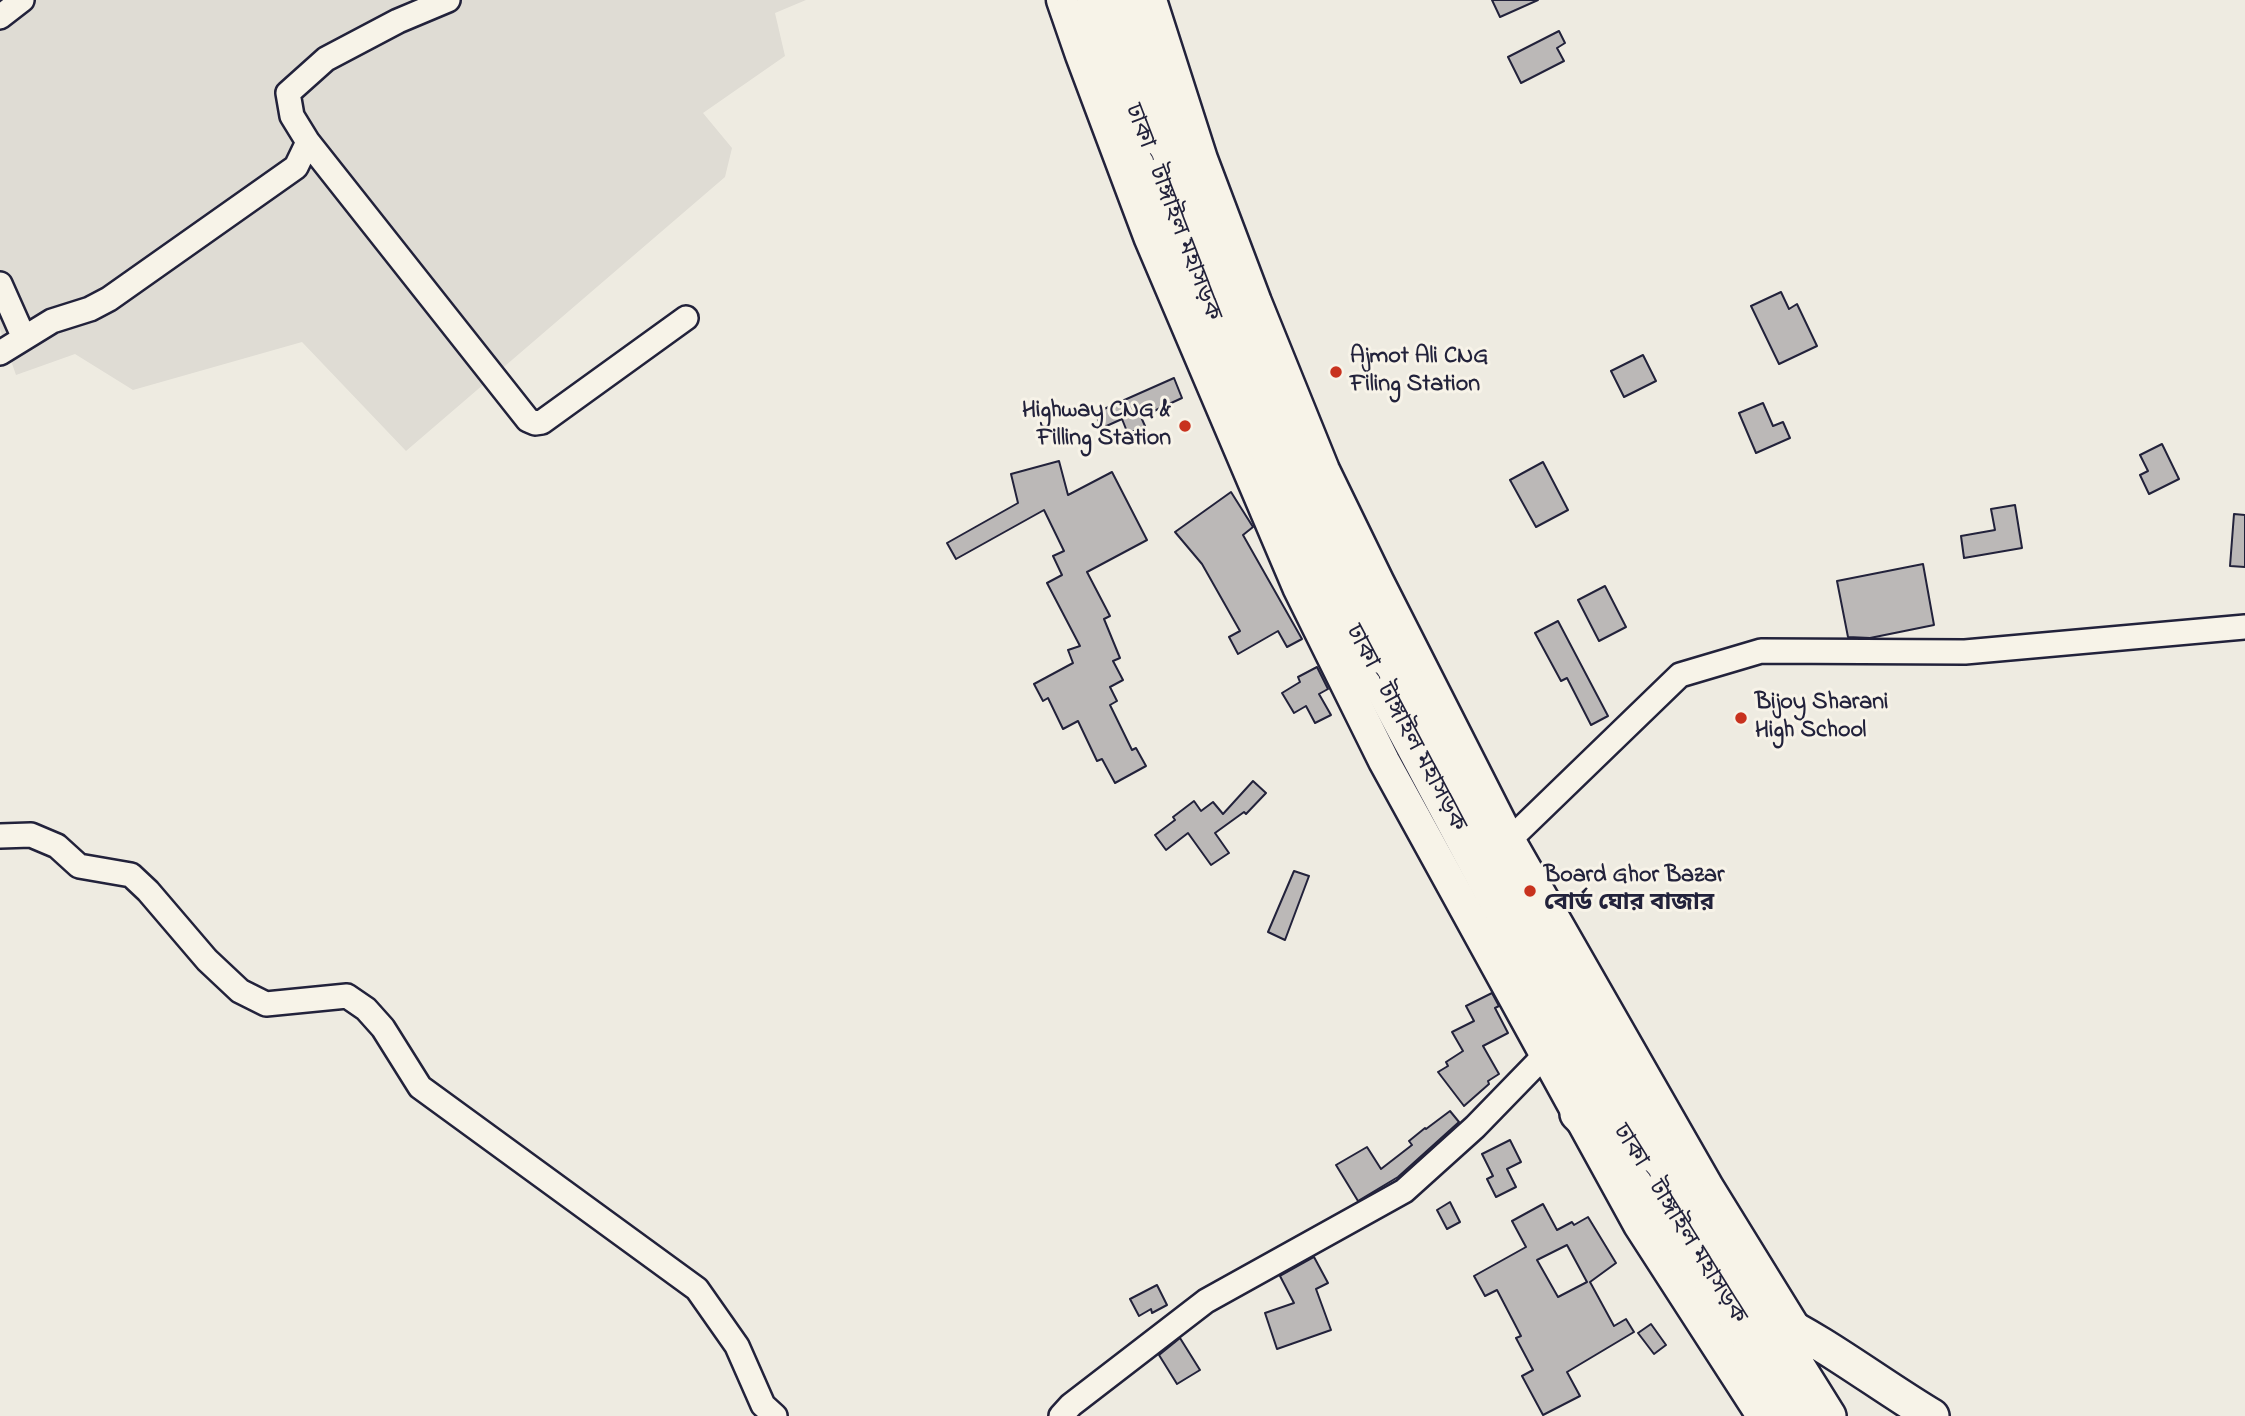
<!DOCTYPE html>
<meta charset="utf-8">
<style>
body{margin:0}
canvas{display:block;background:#eeebe1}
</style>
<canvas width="2245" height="1416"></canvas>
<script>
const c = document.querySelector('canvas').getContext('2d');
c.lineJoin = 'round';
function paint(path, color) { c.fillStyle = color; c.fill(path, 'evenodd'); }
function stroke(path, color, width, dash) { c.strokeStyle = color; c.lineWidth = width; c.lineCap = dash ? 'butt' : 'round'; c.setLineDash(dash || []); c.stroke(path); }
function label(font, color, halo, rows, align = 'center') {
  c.font = font + ' "Indie Flower","Noto Sans Bengali",sans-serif'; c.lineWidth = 6; c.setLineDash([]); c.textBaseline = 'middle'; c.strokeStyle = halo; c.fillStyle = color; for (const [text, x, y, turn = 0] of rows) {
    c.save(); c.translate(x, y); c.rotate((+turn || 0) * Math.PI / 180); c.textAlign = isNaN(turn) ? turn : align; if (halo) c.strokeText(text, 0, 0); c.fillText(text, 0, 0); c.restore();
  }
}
const built = new Path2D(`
 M 0,0 L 806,0 L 775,13 L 785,56 L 703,113 L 732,148 L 725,177 L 406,451 L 302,342 L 133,390 L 75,354 L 16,375 L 0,329 Z`);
const building = new Path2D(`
 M 1492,0 L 1538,0 L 1500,17 Z
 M 1559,31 L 1565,43 L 1557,48 L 1564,61 L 1521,83 L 1508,57 Z
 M 1781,292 L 1789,309 L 1797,304 L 1817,346 L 1779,364 L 1751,306 Z
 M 1643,355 L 1656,381 L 1624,397 L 1611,371 Z
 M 1174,378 L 1182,398 L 1141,417 L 1145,426 L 1128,434 L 1122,419 L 1102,428 L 1095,413 Z
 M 1763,403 L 1773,426 L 1783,422 L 1790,438 L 1756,453 L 1739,413 Z
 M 2162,444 L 2179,479 L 2149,494 L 2140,475 L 2148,471 L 2140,455 Z
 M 1059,461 L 1068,495 L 1112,472 L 1147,540 L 1087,572 L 1110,616 L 1104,619 L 1120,658 L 1113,661 L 1123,680 L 1110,687 L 1117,701 L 1110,705 L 1132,750 L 1136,748 L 1146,766 L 1115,783 L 1102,759 L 1097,761 L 1078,721 L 1063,729 L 1048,698 L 1043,701 L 1034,684 L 1073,663 L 1068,650 L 1080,646 L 1047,583 L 1062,575 L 1053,556 L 1064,551 L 1044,510 L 956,559 L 947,543 L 1018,503 L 1011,474 Z
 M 1543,462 L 1568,510 L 1536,527 L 1510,480 Z
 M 1231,492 L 1253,527 L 1243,535 L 1302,639 L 1287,647 L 1278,631 L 1238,654 L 1229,637 L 1240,631 L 1202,564 L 1175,532 Z
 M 2015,505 L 2022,548 L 1964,558 L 1961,536 L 1995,530 L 1991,509 Z
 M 2234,514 L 2245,515 L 2245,567 L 2230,566 Z
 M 1923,564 L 1934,625 L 1870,638 L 1848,637 L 1837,581 Z
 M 1605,586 L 1626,627 L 1599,641 L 1578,600 Z
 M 1558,621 L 1608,716 L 1591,725 L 1567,678 L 1561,681 L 1535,633 Z
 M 1317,667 L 1328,689 L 1319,694 L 1331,715 L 1315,723 L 1306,706 L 1294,713 L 1282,693 L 1300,682 L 1298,677 Z
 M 1253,781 L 1266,793 L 1246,814 L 1244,812 L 1215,833 L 1229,853 L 1211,865 L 1188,833 L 1166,850 L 1155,835 L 1175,820 L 1173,817 L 1194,801 L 1201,811 L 1213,802 L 1223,814 Z
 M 1294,871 L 1309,876 L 1285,940 L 1268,932 Z
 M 1492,993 L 1499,1006 L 1495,1008 L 1508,1033 L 1483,1046 L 1499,1074 L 1488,1081 L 1489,1084 L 1464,1106 L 1438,1072 L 1448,1066 L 1446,1062 L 1463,1051 L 1452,1032 L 1474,1021 L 1466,1006 Z
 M 1450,1111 L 1459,1122 L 1398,1177 L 1358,1201 L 1336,1165 L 1367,1147 L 1381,1169 L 1412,1145 L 1409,1141 L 1425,1128 L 1426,1129 Z
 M 1510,1140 L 1521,1162 L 1507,1169 L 1516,1187 L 1496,1197 L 1487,1179 L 1493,1176 L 1482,1154 Z
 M 1450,1202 L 1460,1222 L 1447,1229 L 1437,1210 Z
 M 1543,1204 L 1557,1230 L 1572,1222 L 1574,1225 L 1588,1217 L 1616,1263 L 1590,1282 L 1614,1326 L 1626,1319 L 1634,1332 L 1567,1372 L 1580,1396 L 1543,1415 L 1522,1376 L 1533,1370 L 1516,1338 L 1521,1336 L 1497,1290 L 1485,1296 L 1474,1276 L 1526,1247 L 1512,1221 ZM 1567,1245 L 1587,1282 L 1558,1297 L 1537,1260 Z
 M 1314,1257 L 1328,1283 L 1316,1289 L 1331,1330 L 1277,1349 L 1265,1313 L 1294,1303 L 1280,1276 Z
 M 1157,1285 L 1167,1305 L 1152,1313 L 1151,1309 L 1139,1316 L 1130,1299 Z
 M 1651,1324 L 1666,1345 L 1654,1354 L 1638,1333 Z
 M 1180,1338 L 1200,1370 L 1177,1384 L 1159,1355 Z`);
const minor = new Path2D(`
 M 0,17 L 22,0
 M 308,142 L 528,420 L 535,423 L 542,422 L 686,318
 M 0,284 L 24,338
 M 0,353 L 52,321 L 90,309 L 109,299 L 296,167 L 308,142 L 292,116 L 288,93 L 326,59 L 398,21 L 448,0
 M 0,836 L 31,835 L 57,846 L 79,866 L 131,875 L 148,891 L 207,960 L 240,991 L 266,1004 L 347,996 L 366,1009 L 383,1028 L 420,1087 L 697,1289 L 737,1346 L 763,1405 L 775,1416
 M 1498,851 L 1680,675 L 1761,651 L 1965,652 L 2245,627
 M 1061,1416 L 1071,1405 L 1206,1301 L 1404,1191 L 1475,1127 L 1544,1056`);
const major = new Path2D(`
 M 1062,0 L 1081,55 L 1150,239 L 1298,587 L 1384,761 L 1639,1225 L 1761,1414
 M 1151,0 L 1202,159 L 1256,302 L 1324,470 L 1378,581 L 1510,841 L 1708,1187 L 1795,1328`);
const highway = new Path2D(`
 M 1094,0 L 1172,228 L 1321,574 L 1648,1186 L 1800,1416
 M 1125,0 L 1181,165 L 1305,481 L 1496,853 L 1576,999 L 1698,1210 L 1751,1291 L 1829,1416
 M 1577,1114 L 1622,1159
 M 1768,1315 C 1826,1343 1877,1383 1932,1416
 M 1749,1354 L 1766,1416`);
const markers = [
 [1336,372,7,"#c8321e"],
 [1185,426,7,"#c8321e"],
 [1741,718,7,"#c8321e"],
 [1530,891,7,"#c8321e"]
];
const streetNames = [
 ["ঢাকা - টাঙ্গাইল মহাসড়ক",1171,213,69],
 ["ঢাকা - টাঙ্গাইল মহাসড়ক",1404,729,62],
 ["ঢাকা - টাঙ্গাইল মহাসড়ক",1678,1225,58]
];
const poiNames = [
 ["Ajmot Ali CNG",1350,358],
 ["Filing Station",1350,386],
 ["Highway CNG &",1171,412,"right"],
 ["Filling Station",1171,440,"right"],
 ["Bijoy Sharani",1755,704],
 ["High School",1755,732],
 ["Board Ghor Bazar",1544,877],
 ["বোর্ড ঘোর বাজার",1544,905]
];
paint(built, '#dfdcd4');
paint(building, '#bbb8b7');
stroke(building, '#22223b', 2);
stroke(minor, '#22223b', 28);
stroke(major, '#22223b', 35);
stroke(highway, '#22223b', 38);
stroke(minor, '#f7f3e8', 23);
stroke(major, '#f7f3e8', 30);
stroke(highway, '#f7f3e8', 33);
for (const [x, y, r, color] of markers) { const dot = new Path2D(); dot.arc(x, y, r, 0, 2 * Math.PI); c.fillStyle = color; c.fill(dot); stroke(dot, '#f7f3e8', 2.5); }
label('24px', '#22223b', '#f7f3e8', streetNames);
label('bold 24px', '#22223b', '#f7f3e8', poiNames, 'left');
</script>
